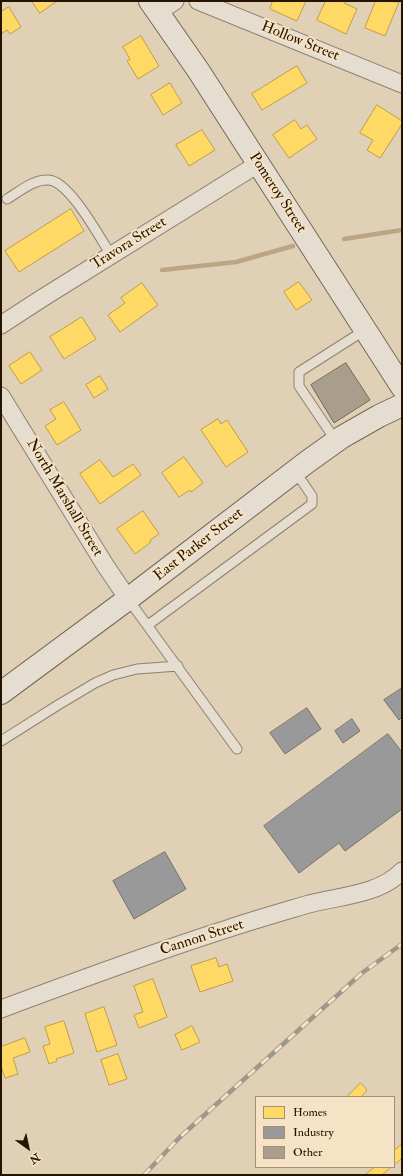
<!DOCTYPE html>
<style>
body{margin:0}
#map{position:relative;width:403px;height:1176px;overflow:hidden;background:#e0d0b6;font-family:"IM FELL Double Pica",serif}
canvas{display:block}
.frame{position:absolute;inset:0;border:2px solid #251400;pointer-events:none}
.legend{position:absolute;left:255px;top:1096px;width:140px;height:72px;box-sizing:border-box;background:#f6e2c4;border:1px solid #a29076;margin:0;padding:5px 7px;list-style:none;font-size:12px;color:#251400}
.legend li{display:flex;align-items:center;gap:8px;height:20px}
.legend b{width:20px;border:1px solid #a29076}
.north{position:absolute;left:8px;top:1128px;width:40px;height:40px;-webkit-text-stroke:3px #f6e2c4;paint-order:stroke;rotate:147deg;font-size:11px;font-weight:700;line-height:16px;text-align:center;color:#251400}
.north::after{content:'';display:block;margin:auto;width:14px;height:18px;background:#251400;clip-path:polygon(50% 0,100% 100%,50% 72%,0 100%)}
</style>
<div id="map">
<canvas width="403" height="1176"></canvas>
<div class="frame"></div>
<ul class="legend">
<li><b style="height:11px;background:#ffd966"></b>Homes</li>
<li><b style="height:11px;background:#999"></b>Industry</li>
<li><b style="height:11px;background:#a99d8c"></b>Other</li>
</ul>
<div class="north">N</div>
</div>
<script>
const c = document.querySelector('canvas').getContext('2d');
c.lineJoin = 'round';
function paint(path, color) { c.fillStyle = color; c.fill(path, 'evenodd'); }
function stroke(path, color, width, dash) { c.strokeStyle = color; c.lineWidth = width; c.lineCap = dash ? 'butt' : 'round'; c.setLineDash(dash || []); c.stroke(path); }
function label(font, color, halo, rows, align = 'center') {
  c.font = font + ' "IM FELL Double Pica",serif'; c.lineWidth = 4; c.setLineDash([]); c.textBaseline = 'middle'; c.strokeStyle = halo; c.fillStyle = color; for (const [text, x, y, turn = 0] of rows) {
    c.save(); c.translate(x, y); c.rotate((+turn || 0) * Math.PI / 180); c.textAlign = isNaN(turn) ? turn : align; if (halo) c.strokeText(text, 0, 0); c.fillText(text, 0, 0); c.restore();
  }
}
const homes = new Path2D(`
 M 32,1 L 57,1 L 40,13 Z
 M 273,1 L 306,1 L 297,21 L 270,9 Z
 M 326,1 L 345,1 L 344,3 L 357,9 L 346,34 L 317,20 Z
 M 376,1 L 399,2 L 385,36 L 365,28 Z
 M 9,7 L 21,27 L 10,34 L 7,30 L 1,34 L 1,12 Z
 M 141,36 L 159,66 L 138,79 L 127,61 L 130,59 L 123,47 Z
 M 297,66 L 307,83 L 262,110 L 252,94 Z
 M 170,83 L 182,103 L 163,115 L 151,95 Z
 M 377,105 L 402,121 L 402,124 L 380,158 L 367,150 L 373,140 L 360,133 Z
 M 295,120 L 301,129 L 307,125 L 317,139 L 289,158 L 273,135 Z
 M 202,130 L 215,150 L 189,166 L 176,145 Z
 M 71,209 L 84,231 L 19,272 L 5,251 Z
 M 299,282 L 312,300 L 296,310 L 284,292 Z
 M 142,283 L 158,305 L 120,332 L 108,315 L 125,303 L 121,298 Z
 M 82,317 L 96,339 L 64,359 L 50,337 Z
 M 30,352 L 42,370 L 21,384 L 9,366 Z
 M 100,376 L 108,389 L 94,398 L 86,385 Z
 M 64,402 L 81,430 L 57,445 L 45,426 L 56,419 L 50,410 Z
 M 218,419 L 221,424 L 227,420 L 248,452 L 226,467 L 201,430 Z
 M 184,457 L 203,483 L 191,492 L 190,490 L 179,497 L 162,473 Z
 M 100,460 L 113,477 L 133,464 L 141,475 L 100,504 L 80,474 Z
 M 143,511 L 159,534 L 150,540 L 151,542 L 135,554 L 117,529 Z
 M 216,958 L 219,967 L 227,964 L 233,981 L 200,992 L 191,966 Z
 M 153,979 L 167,1017 L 139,1028 L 134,1015 L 143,1012 L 134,986 Z
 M 104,1007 L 117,1045 L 97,1052 L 85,1014 Z
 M 64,1021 L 74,1053 L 56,1059 L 57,1061 L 49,1064 L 43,1046 L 50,1044 L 45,1027 Z
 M 192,1026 L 200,1042 L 182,1050 L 175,1035 Z
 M 25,1038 L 30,1052 L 13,1058 L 18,1074 L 5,1078 L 1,1066 L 1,1047 Z
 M 118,1054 L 127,1079 L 109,1085 L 101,1060 Z
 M 361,1083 L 367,1090 L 361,1097 L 347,1097 Z
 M 401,1145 L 402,1147 L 402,1158 L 394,1165 L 394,1151 Z
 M 375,1167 L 391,1167 L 382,1175 L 365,1175 Z`);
const industry = new Path2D(`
 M 402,688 L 402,717 L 399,720 L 384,700 Z
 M 307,708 L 321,729 L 285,754 L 270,733 Z
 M 352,719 L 360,731 L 343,743 L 335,731 Z
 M 388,734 L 402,752 L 402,809 L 345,851 L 339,843 L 299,873 L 264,826 Z
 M 165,852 L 186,889 L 134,919 L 113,881 Z`);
const stream = new Path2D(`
 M 344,239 L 402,230
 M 162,270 L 236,262 L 293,246`);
const building = new Path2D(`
 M 346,363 L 370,400 L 334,423 L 311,385 Z`);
const lane = new Path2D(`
 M 7,199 C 19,192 33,179 49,180 C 70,182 100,238 111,255
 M 336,441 L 299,386 L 299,372 L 365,330
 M 128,599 L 237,749
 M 148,625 L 312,504 L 312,496 L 295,471
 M 1,741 L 58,705 L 95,683 L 113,675 L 137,669 L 178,666`);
const street = new Path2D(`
 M 198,1 L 402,84
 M 158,12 L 175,1
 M 1,325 L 44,297 L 258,164
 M 1,396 L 105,565 L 128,599
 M 1,1009 C 76,981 151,953 227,929 C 254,920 282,912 309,904 C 339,896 379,895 402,871`);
const secondary = new Path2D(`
 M 150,1 L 198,70 L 402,387
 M 1,693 L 128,599 L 307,462 L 342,437 L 379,416 L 402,405`);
const rail = new Path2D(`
 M 144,1175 L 180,1137 L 362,973 L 402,944`);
const streetNames = [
 ["Hollow Street",300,42,22],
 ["Pomeroy Street",277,193,57],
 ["Travora Street",129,244,-32],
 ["North Marshall Street",64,498,59],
 ["East Parker Street",199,545,-38],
 ["Cannon Street",202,938,-18]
];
paint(homes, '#ffd966');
stroke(homes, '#be9e47', 1);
paint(industry, '#999');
stroke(industry, '#76716b', 1);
stroke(stream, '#bca583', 4.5);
paint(building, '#a99d8c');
stroke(building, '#736858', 1);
stroke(lane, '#8d8271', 11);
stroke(street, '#8d8271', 19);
stroke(secondary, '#736858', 24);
stroke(lane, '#e5ddd0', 9);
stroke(street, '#e5ddd0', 17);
stroke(secondary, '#e5ddd0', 22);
stroke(rail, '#9f978c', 4.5);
stroke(rail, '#f6e2c4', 3, [9]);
label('15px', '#251400', '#f6e2c4', streetNames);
</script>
